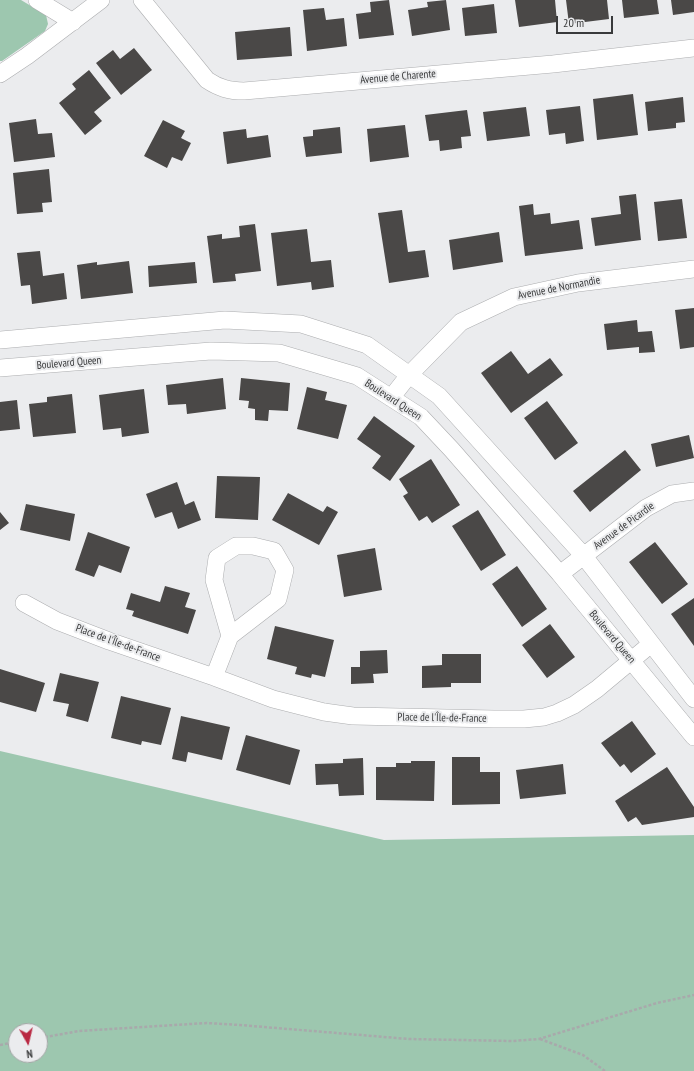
<!DOCTYPE html>
<meta charset="utf-8">
<style>
body{margin:0}
#map{position:relative;width:694px;height:1071px;overflow:hidden;background:#ebecee;font-family:"PT Sans Narrow",sans-serif}
canvas{display:block}
.north{position:absolute;left:8px;top:1023px;width:40px;height:40px;box-sizing:border-box;background:#ebecee;border:1px solid #a4a5a6;border-radius:50%;rotate:172deg;font-size:11px;font-weight:700;line-height:16px;text-align:center;color:#393a3b}
.north::after{content:'';display:block;margin:auto;width:14px;height:18px;background:#b92842;clip-path:polygon(50% 0,100% 100%,50% 72%,0 100%)}
.scale{position:absolute;left:556px;top:16px;width:57px;height:18px;box-sizing:border-box;border:2px solid #393a3b;border-top:0;padding-left:5px;font-size:12px;line-height:14px;white-space:nowrap;color:#393a3b;-webkit-text-stroke:3px #ebecee;paint-order:stroke}
</style>
<div id="map">
<canvas width="694" height="1071"></canvas>
<div class="north">N</div>
<div class="scale">20 m</div>
</div>
<script>
const c = document.querySelector('canvas').getContext('2d');
c.lineJoin = 'round';
function paint(path, color) { c.fillStyle = color; c.fill(path, 'evenodd'); }
function stroke(path, color, width, dash) { c.strokeStyle = color; c.lineWidth = width; c.lineCap = dash ? 'butt' : 'round'; c.setLineDash(dash || []); c.stroke(path); }
function label(font, color, halo, rows, align = 'center') {
  c.font = font + ' "PT Sans Narrow",sans-serif'; c.lineWidth = 4; c.setLineDash([]); c.textBaseline = 'middle'; c.strokeStyle = halo; c.fillStyle = color; for (const [text, x, y, turn = 0] of rows) {
    c.save(); c.translate(x, y); c.rotate((+turn || 0) * Math.PI / 180); c.textAlign = isNaN(turn) ? turn : align; if (halo) c.strokeText(text, 0, 0); c.fillText(text, 0, 0); c.restore();
  }
}
const green = new Path2D(`
 M 0,0 L 21,0 L 46,15 L 48,24 L 45,31 L 2,61 L 0,61 Z
 M 0,751 L 384,840 L 694,835 L 694,1071 L 0,1071 ZM 16,1031 L 40,1031 L 40,1055 L 16,1055 Z`);
const building = new Path2D(`
 M 389,0 L 394,35 L 359,39 L 356,14 L 371,12 L 370,2 Z
 M 446,0 L 450,30 L 412,36 L 408,10 L 428,7 L 427,2 Z
 M 515,0 L 555,0 L 557,22 L 519,27 Z
 M 566,0 L 607,0 L 609,19 L 569,24 Z
 M 622,0 L 657,0 L 659,14 L 624,18 Z
 M 671,0 L 694,0 L 694,12 L 673,15 Z
 M 494,4 L 497,33 L 465,36 L 462,8 Z
 M 324,8 L 326,20 L 344,18 L 347,46 L 307,51 L 303,10 Z
 M 290,27 L 292,56 L 237,60 L 235,32 Z
 M 134,48 L 152,70 L 121,95 L 96,63 L 113,50 L 120,59 Z
 M 89,70 L 111,98 L 94,112 L 102,121 L 85,135 L 59,103 L 76,89 L 72,84 Z
 M 633,94 L 638,135 L 597,140 L 593,99 Z
 M 683,97 L 685,122 L 676,123 L 676,128 L 648,131 L 645,102 Z
 M 580,106 L 584,141 L 566,144 L 565,133 L 549,135 L 546,110 Z
 M 526,107 L 530,136 L 487,141 L 483,112 Z
 M 467,110 L 471,136 L 461,137 L 462,148 L 440,151 L 439,140 L 429,141 L 425,115 Z
 M 36,119 L 38,134 L 52,133 L 55,157 L 14,162 L 9,123 Z
 M 163,120 L 185,131 L 181,138 L 191,143 L 182,161 L 172,157 L 167,168 L 144,156 Z
 M 405,125 L 409,157 L 370,162 L 367,129 Z
 M 340,127 L 342,153 L 306,157 L 303,137 L 313,136 L 313,130 Z
 M 246,129 L 247,138 L 268,135 L 271,157 L 227,164 L 223,132 Z
 M 49,169 L 52,202 L 42,203 L 43,212 L 17,214 L 13,173 Z
 M 636,194 L 641,240 L 595,246 L 591,218 L 621,214 L 619,196 Z
 M 682,199 L 687,238 L 658,241 L 654,202 Z
 M 533,204 L 534,215 L 550,213 L 551,224 L 579,220 L 583,249 L 525,256 L 519,206 Z
 M 402,210 L 408,252 L 425,250 L 429,277 L 389,283 L 378,213 Z
 M 255,224 L 261,271 L 235,274 L 236,281 L 213,283 L 207,236 L 222,234 L 222,239 L 240,237 L 239,226 Z
 M 307,229 L 311,262 L 331,260 L 334,287 L 312,290 L 311,282 L 277,286 L 271,233 Z
 M 499,232 L 503,262 L 453,270 L 449,240 Z
 M 40,251 L 43,276 L 64,273 L 67,299 L 32,304 L 30,285 L 21,286 L 17,253 Z
 M 129,261 L 133,293 L 81,299 L 77,265 L 97,262 L 97,265 Z
 M 195,262 L 197,283 L 149,287 L 148,266 Z
 M 694,308 L 694,347 L 680,349 L 675,310 Z
 M 637,320 L 638,332 L 652,331 L 655,352 L 639,353 L 639,347 L 607,350 L 604,324 Z
 M 511,351 L 528,374 L 550,358 L 563,375 L 511,413 L 481,373 Z
 M 223,378 L 226,409 L 187,414 L 186,404 L 168,405 L 166,385 Z
 M 241,378 L 290,383 L 288,411 L 269,410 L 268,421 L 255,420 L 255,409 L 248,408 L 249,401 L 239,400 Z
 M 307,387 L 327,392 L 325,400 L 347,405 L 338,439 L 297,429 Z
 M 144,389 L 149,433 L 122,437 L 121,428 L 103,430 L 99,395 Z
 M 72,394 L 76,433 L 33,437 L 29,404 L 47,402 L 47,397 Z
 M 17,400 L 20,429 L 0,431 L 0,402 Z
 M 547,401 L 578,443 L 555,460 L 524,418 Z
 M 374,416 L 415,446 L 390,481 L 372,468 L 381,456 L 357,439 Z
 M 689,435 L 694,458 L 656,467 L 651,444 Z
 M 625,450 L 641,470 L 590,512 L 573,491 Z
 M 431,459 L 460,505 L 432,523 L 427,516 L 419,521 L 403,496 L 408,493 L 399,479 Z
 M 217,476 L 260,477 L 258,520 L 215,518 Z
 M 177,482 L 185,505 L 194,501 L 201,520 L 178,529 L 172,512 L 155,518 L 146,494 Z
 M 288,493 L 323,512 L 327,506 L 338,512 L 319,545 L 272,520 Z
 M 26,504 L 75,514 L 70,541 L 20,530 Z
 M 478,510 L 506,555 L 481,571 L 452,526 Z
 M 0,512 L 9,523 L 0,530 Z
 M 88,532 L 130,547 L 121,573 L 99,565 L 94,577 L 75,570 Z
 M 655,542 L 688,584 L 662,604 L 629,562 Z
 M 375,548 L 382,590 L 344,597 L 337,555 Z
 M 517,566 L 547,609 L 522,627 L 492,584 Z
 M 165,586 L 190,593 L 185,607 L 196,610 L 188,634 L 132,616 L 134,611 L 126,609 L 131,593 L 160,602 Z
 M 694,598 L 694,646 L 671,614 Z
 M 550,624 L 575,657 L 547,678 L 522,645 Z
 M 275,626 L 334,640 L 325,677 L 312,674 L 311,678 L 295,674 L 297,667 L 267,659 Z
 M 387,650 L 388,673 L 373,674 L 374,683 L 351,684 L 351,667 L 360,667 L 360,651 Z
 M 442,654 L 481,654 L 481,683 L 451,683 L 451,687 L 422,688 L 422,666 L 442,665 Z
 M 0,669 L 45,683 L 36,712 L 0,702 Z
 M 60,673 L 99,682 L 88,722 L 66,716 L 69,704 L 53,701 Z
 M 121,696 L 171,708 L 161,745 L 142,741 L 141,745 L 111,738 Z
 M 181,716 L 230,727 L 222,760 L 188,752 L 186,762 L 172,759 Z
 M 632,721 L 656,754 L 631,773 L 624,764 L 620,767 L 601,743 Z
 M 246,735 L 300,750 L 290,785 L 236,770 Z
 M 452,757 L 480,757 L 480,772 L 500,772 L 500,804 L 452,805 Z
 M 363,758 L 364,795 L 339,796 L 338,784 L 316,785 L 315,764 L 343,763 L 343,759 Z
 M 411,761 L 435,761 L 434,801 L 376,800 L 376,767 L 396,767 L 396,763 L 411,763 Z
 M 563,764 L 566,794 L 520,799 L 516,770 Z
 M 667,767 L 694,807 L 694,817 L 642,825 L 636,817 L 628,822 L 615,801 Z`);
const path = new Path2D(`
 M 40,1038 L 79,1031 L 207,1023 L 240,1025 L 409,1039 L 512,1041 L 539,1039 L 657,1003 L 694,995
 M 540,1039 L 583,1055 L 605,1071
 M 0,1045 L 16,1042`);
const street = new Path2D(`
 M 37,0 L 73,22
 M 142,0 L 207,80 C 219,88 229,91 244,91 L 553,64 L 694,48
 M 0,74 L 27,56 L 101,0
 M 0,340 L 225,320 L 301,324 L 367,345 L 439,396 L 583,555 L 694,699
 M 0,368 L 211,351 L 279,353 L 357,376 L 421,417 L 452,450 L 560,574 L 694,737
 M 391,398 L 409,375 L 461,322 L 514,297 L 578,283 L 694,269
 M 560,574 L 646,508 L 672,494 L 694,491
 M 24,603 L 57,621 L 109,641 L 214,677 L 273,699 L 324,712 L 353,716 L 494,719 L 524,719 L 544,717 L 557,713 L 574,705 L 597,689 L 651,644
 M 214,677 L 230,636 L 278,599 L 285,570 L 274,551 L 253,546 L 236,546 L 217,558 L 214,580 L 230,636`);
const streetNames = [
 ["Avenue de Charente",398,77,-5],
 ["Avenue de Normandie",559,288,-11],
 ["Boulevard Queen",69,363,-5],
 ["Boulevard Queen",393,400,33],
 ["Avenue de Picardie",624,526,-36],
 ["Boulevard Queen",612,637,50],
 ["Place de l'Île-de-France",118,643,20],
 ["Place de l'Île-de-France",442,718,1]
];
paint(green, '#9dc7af');
paint(building, '#4a4847');
stroke(street, '#acadaf', 18);
stroke(path, '#a8a9ab', 2.5, [3, 2]);
stroke(street, '#fff', 17);
label('11px', '#393a3b', '#ebecee', streetNames);
</script>
